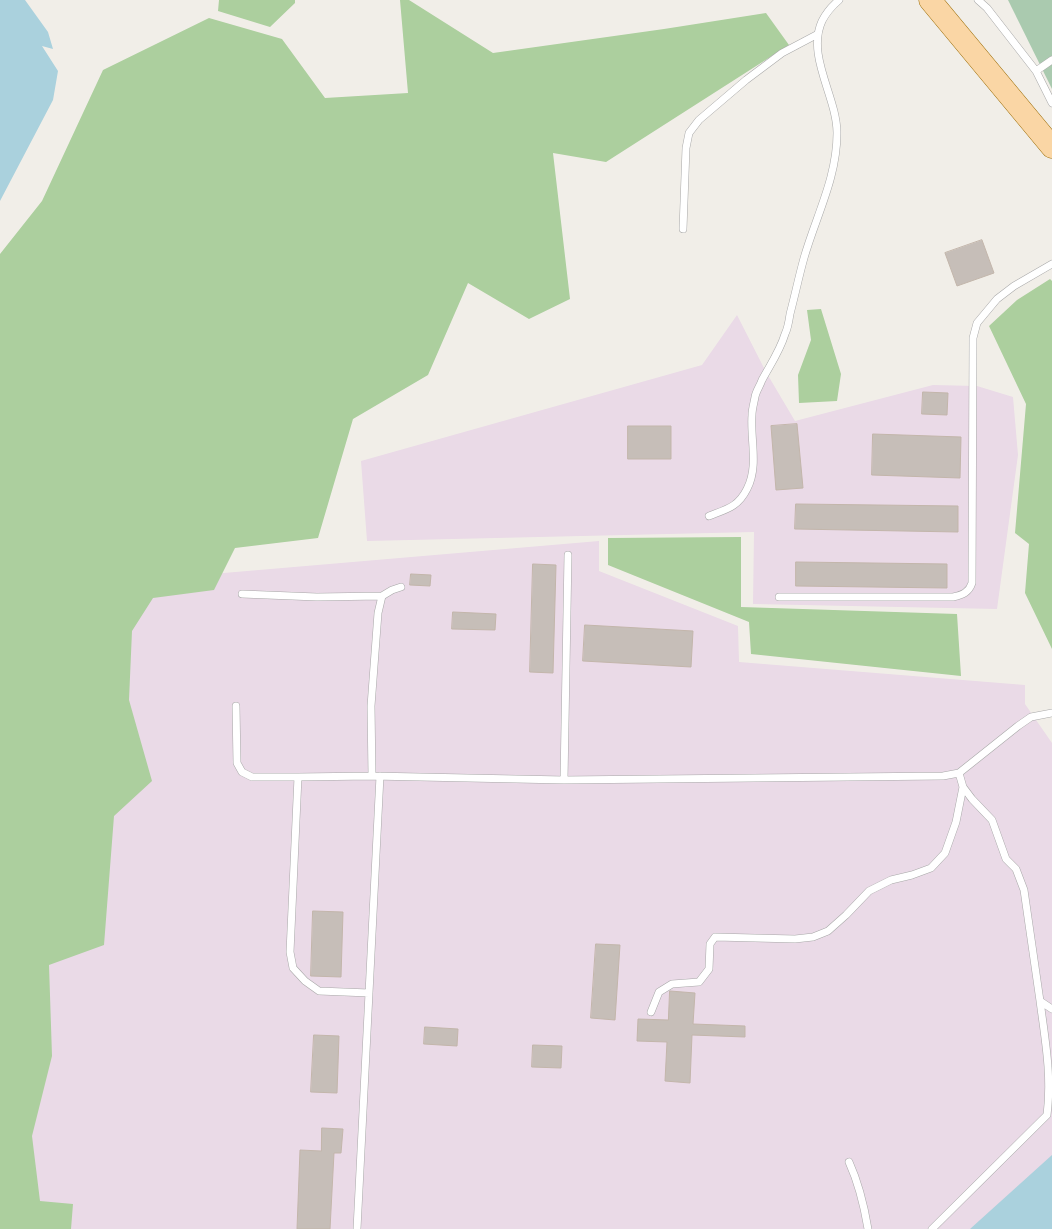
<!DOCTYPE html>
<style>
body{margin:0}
canvas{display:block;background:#f1eee8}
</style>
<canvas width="1052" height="1229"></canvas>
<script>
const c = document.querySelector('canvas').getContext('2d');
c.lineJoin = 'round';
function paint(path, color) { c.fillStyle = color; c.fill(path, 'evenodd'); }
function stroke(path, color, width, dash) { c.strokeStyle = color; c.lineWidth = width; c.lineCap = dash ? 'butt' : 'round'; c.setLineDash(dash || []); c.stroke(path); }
const industrial = new Path2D(`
 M 737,315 L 766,372 L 795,421 L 933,385 L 977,386 L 1013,397 L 1018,455 L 997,609 L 753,604 L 754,532 L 367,541 L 361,461 L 702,365 Z
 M 599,541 L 599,571 L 738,626 L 739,662 L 1025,685 L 1025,704 L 1052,743 L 1052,1229 L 0,1229 L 0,697 L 165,578 Z`);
const forest = new Path2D(`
 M 219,0 L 295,0 L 295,3 L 270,27 L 218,11 Z
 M 400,0 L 409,0 L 493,53 L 664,29 L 766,13 L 789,45 L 606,162 L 553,153 L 570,299 L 529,319 L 468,283 L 428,375 L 353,419 L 318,538 L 235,548 L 214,590 L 153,598 L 132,631 L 129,700 L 152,781 L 114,816 L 104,945 L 49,965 L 52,1056 L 32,1136 L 40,1201 L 73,1204 L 71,1229 L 0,1229 L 0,254 L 42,201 L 103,70 L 209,18 L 282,39 L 325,98 L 408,93 Z
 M 1050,279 L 1052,281 L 1052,649 L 1025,593 L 1029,544 L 1015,533 L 1026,404 L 989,326 L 1017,300 Z
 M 821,309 L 841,374 L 837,401 L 799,403 L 798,375 L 811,340 L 807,310 Z
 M 741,537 L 741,607 L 957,614 L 961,676 L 751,654 L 749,622 L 608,565 L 608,538 Z`);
const cemetery = new Path2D(`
 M 1008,0 L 1052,0 L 1052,89 Z`);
const water = new Path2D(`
 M 0,0 L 25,0 L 48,32 L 53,49 L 42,46 L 58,71 L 53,100 L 0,201 Z
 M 1052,1155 L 1052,1229 L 970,1229 Z`);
const building = new Path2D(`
 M 982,240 L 994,273 L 957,286 L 945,253 Z
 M 923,392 L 948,393 L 947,415 L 922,414 Z
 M 797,424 L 803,488 L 776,490 L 771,426 Z
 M 628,426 L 671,426 L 671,459 L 628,459 Z
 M 873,434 L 961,437 L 960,478 L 872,475 Z
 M 796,504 L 958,506 L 958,532 L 795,529 Z
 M 796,562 L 947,564 L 947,588 L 796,586 Z
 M 533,564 L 556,565 L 553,673 L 530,672 Z
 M 411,574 L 431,575 L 430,586 L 410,585 Z
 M 453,612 L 496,614 L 495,630 L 452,629 Z
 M 585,625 L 693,631 L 691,667 L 583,661 Z
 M 313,911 L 343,912 L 341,977 L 311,976 Z
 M 596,944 L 620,945 L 615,1020 L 591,1018 Z
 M 670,991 L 695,993 L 693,1024 L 745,1026 L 745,1037 L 692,1035 L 690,1083 L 665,1081 L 667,1042 L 637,1041 L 638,1019 L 668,1020 Z
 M 425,1027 L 458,1029 L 457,1046 L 424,1044 Z
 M 314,1035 L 339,1036 L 337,1093 L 311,1092 Z
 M 533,1045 L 562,1046 L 561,1068 L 532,1067 Z
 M 322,1128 L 343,1129 L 341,1153 L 334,1153 L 330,1229 L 297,1229 L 300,1150 L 321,1151 Z`);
const service = new Path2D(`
 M 978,0 L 987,8 L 1036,71 L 1052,103
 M 1036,71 L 1052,60
 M 683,229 L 686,148 L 689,133 L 699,120 L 746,80 L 782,53 L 818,34
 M 709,516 C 727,509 738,507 747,489 C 759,466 750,439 752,415 C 752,409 754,403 755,397 C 756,391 760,386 762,380 C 770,365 780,351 785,334 C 788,328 789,321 790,314 C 795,295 799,276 804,258 C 816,216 837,178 837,133 C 837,97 806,56 822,21 C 826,13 832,6 839,0
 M 242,594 L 317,597 L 382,596
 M 779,597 L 953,597 C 963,595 969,592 972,583 L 973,338 L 977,323 L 997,299 L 1014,286 L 1052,264
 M 236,706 L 237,763 L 242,772 L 252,777 L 298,777 L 372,776 L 564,780 L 943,776 L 959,773 L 1018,726 L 1031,717 L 1052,713
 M 959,773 L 963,787 L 972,799 L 992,820 L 1006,859 L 1016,869 L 1024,890 L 1040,1001 L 1052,1009
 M 372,776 L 371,706 L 378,613 L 382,596 L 392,590 L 401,587
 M 298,777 L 290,952 L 293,968 L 305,981 L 319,991 L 369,993 L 380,776
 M 564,780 L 568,555
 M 651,1012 L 659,992 L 672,984 L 699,982 L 709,969 L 710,944 L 715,937 L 795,939 L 813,937 L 828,931 L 846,915 L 869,891 L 891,880 L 912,875 L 931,868 L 945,853 L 956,822 L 963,787
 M 849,1162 C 859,1184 864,1205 868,1229
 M 357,1229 L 369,993
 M 932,1229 L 1047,1115 C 1052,1076 1045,1039 1040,1001`);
const primary = new Path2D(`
 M 930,0 L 1052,147`);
paint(industrial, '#eadae7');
paint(forest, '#accf9e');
paint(cemetery, '#aacaaf');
paint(water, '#aad1dd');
paint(building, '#c6beb8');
stroke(building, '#c3b6ab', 1);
stroke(service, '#a8a8a8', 8);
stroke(primary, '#9a6b04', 23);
stroke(service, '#fff', 7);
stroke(primary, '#fad6a5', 22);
</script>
